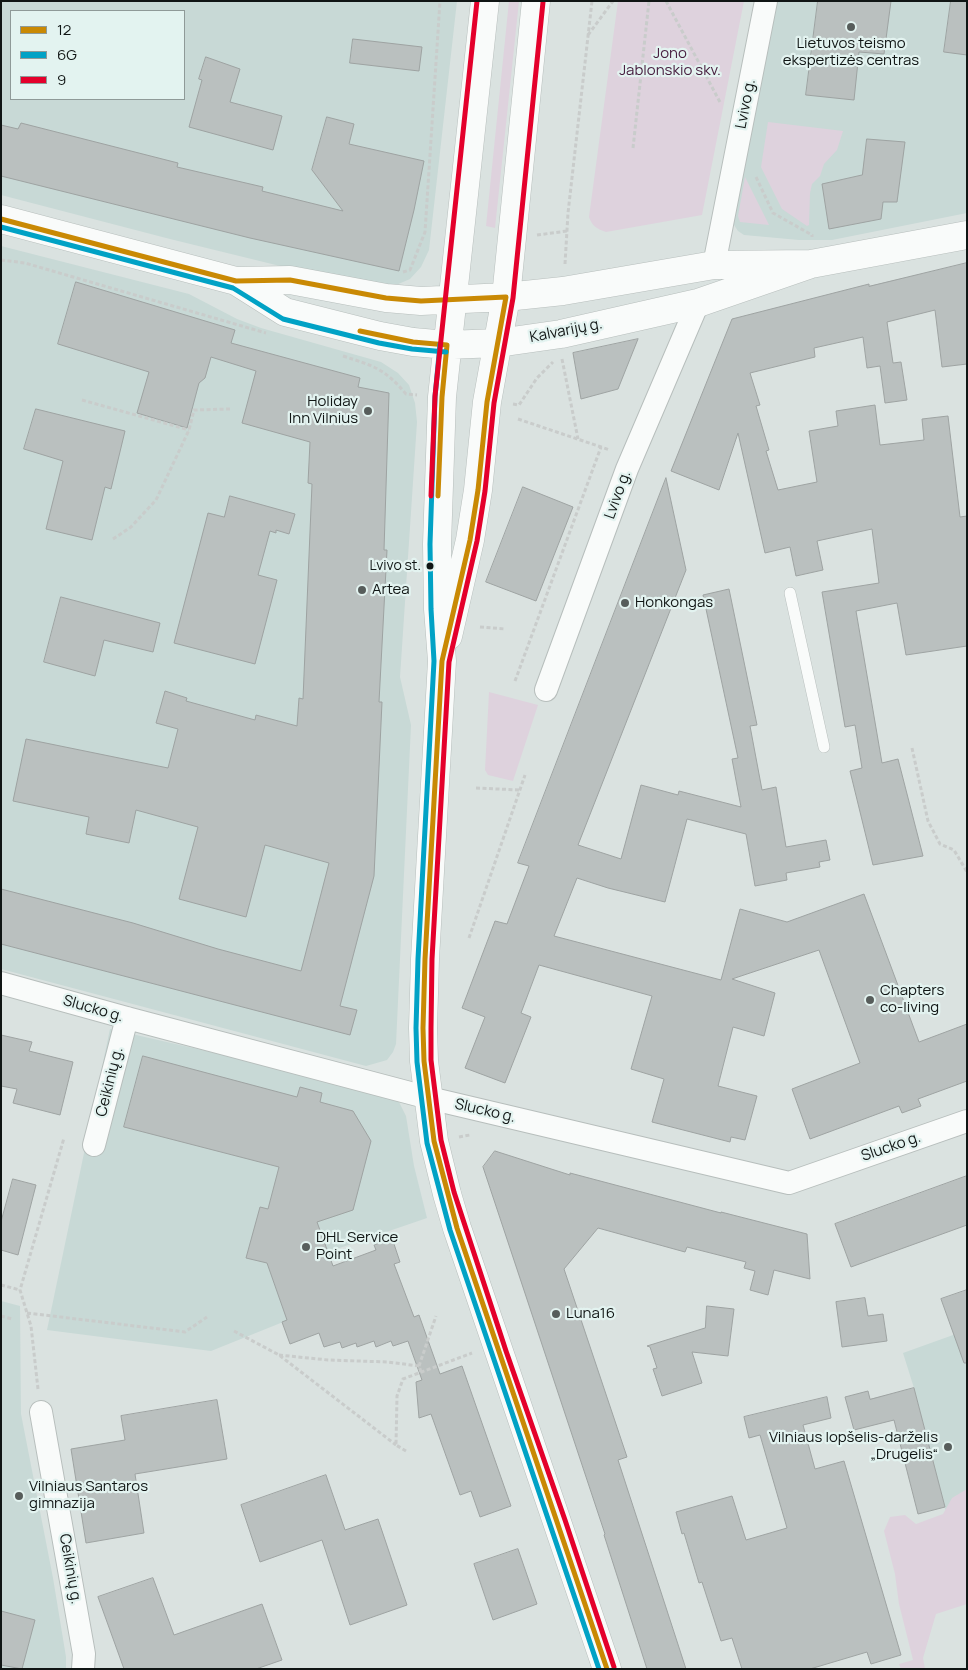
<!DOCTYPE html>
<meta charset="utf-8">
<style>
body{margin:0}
#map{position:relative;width:968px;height:1670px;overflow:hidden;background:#dae2e0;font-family:Manrope,sans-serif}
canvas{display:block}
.frame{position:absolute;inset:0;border:2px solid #101514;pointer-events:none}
.legend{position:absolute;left:10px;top:10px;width:175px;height:90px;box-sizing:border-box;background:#e3f3f0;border:1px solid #8f9a98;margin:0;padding:6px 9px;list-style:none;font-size:15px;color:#101514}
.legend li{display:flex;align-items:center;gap:10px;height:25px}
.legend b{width:25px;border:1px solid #8f9a98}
</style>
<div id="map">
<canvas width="968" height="1670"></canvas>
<div class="frame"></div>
<ul class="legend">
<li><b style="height:6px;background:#c98904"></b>12</li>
<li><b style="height:6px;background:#01a2c5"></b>6G</li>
<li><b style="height:6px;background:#e4002b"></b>9</li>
</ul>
</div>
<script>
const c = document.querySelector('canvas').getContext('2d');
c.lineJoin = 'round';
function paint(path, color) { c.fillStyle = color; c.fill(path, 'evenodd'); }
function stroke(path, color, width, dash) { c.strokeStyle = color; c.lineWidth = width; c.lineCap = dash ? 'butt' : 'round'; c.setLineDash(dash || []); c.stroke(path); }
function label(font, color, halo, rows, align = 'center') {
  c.font = font + ' Manrope,sans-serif'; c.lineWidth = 4.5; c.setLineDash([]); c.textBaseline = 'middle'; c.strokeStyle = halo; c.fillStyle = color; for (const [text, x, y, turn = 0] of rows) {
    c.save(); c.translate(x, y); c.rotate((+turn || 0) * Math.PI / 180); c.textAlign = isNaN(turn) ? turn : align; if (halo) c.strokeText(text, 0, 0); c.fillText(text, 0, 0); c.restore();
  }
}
const built = new Path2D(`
 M 1,1 L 457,1 L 429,250 L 421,267 L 410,279 L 396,285 L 380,287 L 333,279 L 170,239 L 1,195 ZM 11,11 L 184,11 L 184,99 L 11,99 Z
 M 776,1 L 967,1 L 967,213 L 832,240 L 799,240 L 744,235 L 738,231 L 734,225 L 734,218 Z
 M 1,246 L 189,294 L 237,319 L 261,328 L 381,362 L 398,373 L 409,385 L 415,403 L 417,422 L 400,677 L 411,725 L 396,1044 L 393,1052 L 387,1060 L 366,1066 L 1,969 Z
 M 110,1029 L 385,1092 L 399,1102 L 406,1116 L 414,1166 L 427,1218 L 328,1252 L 337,1276 L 303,1314 L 211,1351 L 47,1330 Z
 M 1,1301 L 20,1306 L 21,1414 L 53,1578 L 66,1657 L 66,1669 L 1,1669 Z
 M 967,1330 L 967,1526 L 951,1531 L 914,1388 L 903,1353 Z`);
const green = new Path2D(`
 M 509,1 L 519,1 L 495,228 L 486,226 Z
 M 618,1 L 744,1 L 702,215 L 606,232 C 597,229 592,226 589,217 Z
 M 768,122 L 843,131 L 837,150 L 824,164 L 820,176 L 812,184 L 810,193 L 809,225 L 807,226 L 782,209 L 761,167 Z
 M 745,177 L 769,225 L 740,222 L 738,216 Z
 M 489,692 L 538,705 L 513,781 L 488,775 L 485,770 Z
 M 967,1489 L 967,1604 L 936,1614 L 923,1658 L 925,1669 L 901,1669 L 899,1664 L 913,1660 L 899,1604 L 895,1574 L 884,1531 L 890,1517 L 905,1515 L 916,1524 L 943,1514 L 952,1498 Z`);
const building = new Path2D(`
 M 818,1 L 891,1 L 884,54 L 859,52 L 854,100 L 806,95 Z
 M 951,1 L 967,1 L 967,55 L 944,52 Z
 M 353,39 L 422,47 L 419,71 L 350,63 Z
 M 206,57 L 240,69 L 230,102 L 282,116 L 273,150 L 189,127 L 202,80 L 199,79 Z
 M 327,117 L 354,124 L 349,144 L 424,161 L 414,210 L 399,271 L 250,238 L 1,176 L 1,125 L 18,129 L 21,123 L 178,163 L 177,167 L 263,187 L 262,191 L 343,211 L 312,170 Z
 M 867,139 L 905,142 L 897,202 L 883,202 L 881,219 L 829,229 L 822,184 L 862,175 Z
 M 967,263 L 967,364 L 942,367 L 935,310 L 887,322 L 893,363 L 901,362 L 907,400 L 885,403 L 880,366 L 867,368 L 863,337 L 814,348 L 815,357 L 750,373 L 760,405 L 756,406 L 769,450 L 766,451 L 778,490 L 817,482 L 809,431 L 838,426 L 836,411 L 875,405 L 880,445 L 924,440 L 922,419 L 948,416 L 960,517 L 967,516 L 967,646 L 906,655 L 897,603 L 856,611 L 882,763 L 898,759 L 923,856 L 873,865 L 850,771 L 862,768 L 855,725 L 845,727 L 822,592 L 879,583 L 872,529 L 817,541 L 823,570 L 796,576 L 790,547 L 765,553 L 738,433 L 719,490 L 671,471 L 732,319 L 869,284 L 869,286 Z
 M 76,282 L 235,330 L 231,343 L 360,378 L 358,387 L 389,393 L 384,550 L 387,550 L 379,702 L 382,702 L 374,876 L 340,1006 L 357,1010 L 350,1035 L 1,944 L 1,889 L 133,923 L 218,949 L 301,971 L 329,863 L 265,845 L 246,917 L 179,899 L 198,827 L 136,810 L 129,843 L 86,834 L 89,817 L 13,801 L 26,739 L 168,768 L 178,729 L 156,723 L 165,691 L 187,698 L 186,701 L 255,720 L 256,715 L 297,726 L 299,698 L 303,699 L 312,484 L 308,483 L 310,442 L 242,423 L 256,371 L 211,357 L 205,378 L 199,383 L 187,428 L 137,413 L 149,372 L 58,344 Z
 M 638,339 L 618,389 L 581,399 L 573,353 Z
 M 36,409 L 125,431 L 111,489 L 105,487 L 92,540 L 46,529 L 63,461 L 24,449 Z
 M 666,478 L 686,570 L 578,845 L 621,859 L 641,785 L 678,795 L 679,791 L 741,807 L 732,759 L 738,758 L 703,595 L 729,589 L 757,725 L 750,726 L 762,790 L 776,787 L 786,847 L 826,840 L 830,860 L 819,862 L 820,867 L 786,873 L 787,880 L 755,886 L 746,834 L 687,819 L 665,902 L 608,888 L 577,878 L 554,936 L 721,980 L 740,909 L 787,922 L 864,894 L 919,1042 L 967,1024 L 967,1081 L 918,1099 L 921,1106 L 902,1113 L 899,1106 L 810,1139 L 792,1089 L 860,1063 L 819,950 L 732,979 L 775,993 L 764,1036 L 733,1027 L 718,1086 L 757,1096 L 745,1140 L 731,1137 L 730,1142 L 652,1122 L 664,1079 L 631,1069 L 652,996 L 539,965 L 521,1013 L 531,1017 L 505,1083 L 465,1068 L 485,1017 L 462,1008 L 495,921 L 507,924 L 529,866 L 518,863 Z
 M 523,487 L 573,507 L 536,601 L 486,582 Z
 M 230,496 L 295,514 L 289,534 L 276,530 L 276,533 L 270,531 L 258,575 L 277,580 L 255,664 L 174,643 L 208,513 L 224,517 Z
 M 61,597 L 160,623 L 153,652 L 104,640 L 95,676 L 44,662 Z
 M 1,1035 L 32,1042 L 29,1051 L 73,1062 L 60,1115 L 13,1103 L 17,1089 L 1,1086 Z
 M 143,1056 L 297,1097 L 300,1087 L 322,1093 L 320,1102 L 353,1111 L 371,1141 L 353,1210 L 317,1222 L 333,1266 L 376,1250 L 374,1245 L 392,1238 L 400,1262 L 394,1264 L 414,1317 L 419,1315 L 440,1374 L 462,1366 L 511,1506 L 480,1517 L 471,1491 L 460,1495 L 431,1414 L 419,1418 L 416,1382 L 422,1380 L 408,1341 L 393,1346 L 391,1341 L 376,1347 L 374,1341 L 357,1347 L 356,1343 L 342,1348 L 340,1342 L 324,1347 L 319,1333 L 290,1344 L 282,1322 L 287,1320 L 267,1263 L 246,1258 L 260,1207 L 268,1209 L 279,1167 L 124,1127 Z
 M 495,1151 L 570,1175 L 570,1173 L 721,1213 L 721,1212 L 807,1234 L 810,1279 L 774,1270 L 768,1295 L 750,1290 L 755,1271 L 744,1268 L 746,1262 L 687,1247 L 685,1252 L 598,1228 L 564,1269 L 627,1457 L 618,1460 L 686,1669 L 647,1669 L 604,1535 L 605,1534 L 483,1167 Z
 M 967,1176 L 967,1225 L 851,1267 L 835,1224 Z
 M 13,1179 L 36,1185 L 18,1255 L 1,1250 L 1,1222 Z
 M 967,1290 L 967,1363 L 964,1363 L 941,1299 Z
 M 865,1298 L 868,1316 L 883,1314 L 887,1341 L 842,1347 L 836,1302 Z
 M 707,1306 L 734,1309 L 728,1356 L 692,1352 L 702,1383 L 662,1396 L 653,1369 L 657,1368 L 650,1347 L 647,1346 L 705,1328 Z
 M 914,1388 L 945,1507 L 918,1514 L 894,1420 L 854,1430 L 845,1397 L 868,1391 L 870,1399 Z
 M 827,1397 L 831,1418 L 803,1425 L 815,1469 L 844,1461 L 901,1655 L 871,1664 L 867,1652 L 810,1669 L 742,1669 L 732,1638 L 721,1641 L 702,1582 L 699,1583 L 684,1533 L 682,1534 L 676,1512 L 732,1496 L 746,1540 L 787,1528 L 760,1435 L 749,1438 L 744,1417 Z
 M 217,1400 L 227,1459 L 135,1474 L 144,1533 L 86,1543 L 71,1449 L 125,1440 L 121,1416 Z
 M 326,1475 L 345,1530 L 378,1519 L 407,1605 L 350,1625 L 322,1540 L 260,1562 L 241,1505 Z
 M 518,1549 L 537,1604 L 493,1620 L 474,1564 Z
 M 153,1578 L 174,1635 L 262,1604 L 282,1660 L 256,1669 L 124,1669 L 98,1597 Z
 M 1,1611 L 35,1620 L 22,1669 L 1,1665 Z`);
const path = new Path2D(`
 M 666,1 L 721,104
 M 588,35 L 613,1
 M 633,148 L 649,1
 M 756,177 L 773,213 L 812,235 L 812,237
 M 537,235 L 567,231
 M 1,260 L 25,263 L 266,333
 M 565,264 L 568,213 L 592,1
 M 403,272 L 410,270 L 425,232 L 440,1
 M 343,356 C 374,366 385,369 406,394 L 417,395
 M 562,359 L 578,439
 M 82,400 L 189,430
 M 513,404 L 519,405 L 537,378 L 553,362
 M 518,419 L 610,450
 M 113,539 L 131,527 L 156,500 L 189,430 L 194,410 L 230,409
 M 480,627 L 505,629
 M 515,681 L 601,447
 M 912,748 L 928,821 L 940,844 L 954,850 L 967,872
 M 476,788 L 520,790
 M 469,938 L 525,775
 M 459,1137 L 470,1135
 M 1,1285 L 20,1290
 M 27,1313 L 185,1332 L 207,1317
 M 1,1316 L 12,1319
 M 234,1331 L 279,1355 L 396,1445
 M 279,1355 L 328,1360 L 388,1362 L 419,1366 L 421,1372
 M 419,1366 L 436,1316
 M 38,1389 L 31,1326 L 20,1290 L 64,1138
 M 406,1451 L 396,1445 L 397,1396 L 403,1379 L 472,1353`);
const lane = new Path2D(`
 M 790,593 L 824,747`);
const street = new Path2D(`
 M 714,265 L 766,1
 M 546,690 L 627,469 L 698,303
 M 1,983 L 127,1018 L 429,1098 L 789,1183 L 967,1121
 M 94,1145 L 127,1018
 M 41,1412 L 84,1654 L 83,1669`);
const primary = new Path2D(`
 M 485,1 L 442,397 L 437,544 L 438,609 L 442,661 L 425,959 L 423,1028 L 424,1061 L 434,1141 L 447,1194 L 457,1228 L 607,1669
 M 1,219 L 236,281 L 290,280 L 386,298 L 421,301 L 506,297 L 563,291 L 714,265 L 811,264
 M 236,281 L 285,312 L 380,336 L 413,342 L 447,345 L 498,343 L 561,334 L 698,303 L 811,264 L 967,235
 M 448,636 L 470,540 L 478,490 L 487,402 L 506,297 L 536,1`);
const bus1 = new Path2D(`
 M 1,219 L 236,281 L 290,280 L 386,298 L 421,301 L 506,297 L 487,402 L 478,490 L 470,540 L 442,661 L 425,959 L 423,1028 L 424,1061 L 434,1141 L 457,1228 L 607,1669
 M 360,331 L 413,342 L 447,345 L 442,397 L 438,496`);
const bus2 = new Path2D(`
 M 1,227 L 233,288 L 283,319 L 379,343 L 412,349 L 446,352
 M 440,344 L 435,397 L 430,544 L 431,609 L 434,661 L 418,959 L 416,1028 L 417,1062 L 427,1143 L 450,1230 L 599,1669`);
const bus3 = new Path2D(`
 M 543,2 L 513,298 L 494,403 L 485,491 L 477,541 L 449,662 L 432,959 L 431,1028 L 431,1060 L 441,1140 L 454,1192 L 506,1351 L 565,1520 L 614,1667
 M 431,496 L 435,396 L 477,1`);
const markers = [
 [851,27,5,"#575d5b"],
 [368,411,5,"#575d5b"],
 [430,566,4.5,"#101514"],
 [362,590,5,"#575d5b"],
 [625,603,5,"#575d5b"],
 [870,1000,5,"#575d5b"],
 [306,1247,5,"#575d5b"],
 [556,1314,5,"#575d5b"],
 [948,1447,5,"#575d5b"],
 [19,1496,5,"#575d5b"]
];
const busNames = [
 ["Lvivo st.",421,566]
];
const poiNames = [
 ["Lietuvos teismo",851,44,"center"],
 ["ekspertizės centras",851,61,"center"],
 ["Holiday",358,402,"right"],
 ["Inn Vilnius",358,419,"right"],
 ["Artea",372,590],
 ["Honkongas",635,603],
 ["Chapters",880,991],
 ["co-living",880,1008],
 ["DHL Service",316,1238],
 ["Point",316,1255],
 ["Luna16",566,1314],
 ["Vilniaus lopšelis-darželis",938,1438,"right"],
 ["„Drugelis“",938,1455,"right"],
 ["Vilniaus Santaros",29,1487],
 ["gimnazija",29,1504]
];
const parkNames = [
 ["Jono",670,54],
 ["Jablonskio skv.",670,71]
];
const streetNames = [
 ["Lvivo g.",746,104,-79],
 ["Kalvarijų g.",566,331,-11],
 ["Lvivo g.",618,495,-70],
 ["Slucko g.",93,1009,16],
 ["Ceikinių g.",110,1082,-76],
 ["Slucko g.",485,1111,13],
 ["Slucko g.",891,1147,-19],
 ["Ceikinių g.",70,1569,80]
];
paint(built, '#c8d9d6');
paint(green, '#ded2dd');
paint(building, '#bac0bf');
stroke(building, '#9ea3a2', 1);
stroke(lane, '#b7bebc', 12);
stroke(street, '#b7bebc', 24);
stroke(primary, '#b7bebc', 29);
stroke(path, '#c9cccb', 3, [4, 2.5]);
stroke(lane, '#f9fbfa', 11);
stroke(street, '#f9fbfa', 22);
stroke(primary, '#f9fbfa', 28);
stroke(bus1, '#c98904', 5);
stroke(bus2, '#01a2c5', 5);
stroke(bus3, '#e4002b', 5);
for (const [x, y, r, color] of markers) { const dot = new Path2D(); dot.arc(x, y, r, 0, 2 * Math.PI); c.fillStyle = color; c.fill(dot); stroke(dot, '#e3f3f0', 2); }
label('14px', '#101514', '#e3f3f0', busNames, 'right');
label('15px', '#101514', '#e3f3f0', poiNames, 'left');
label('15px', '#492041', '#e3f3f0', parkNames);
label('15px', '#101514', '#e3f3f0', streetNames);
</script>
